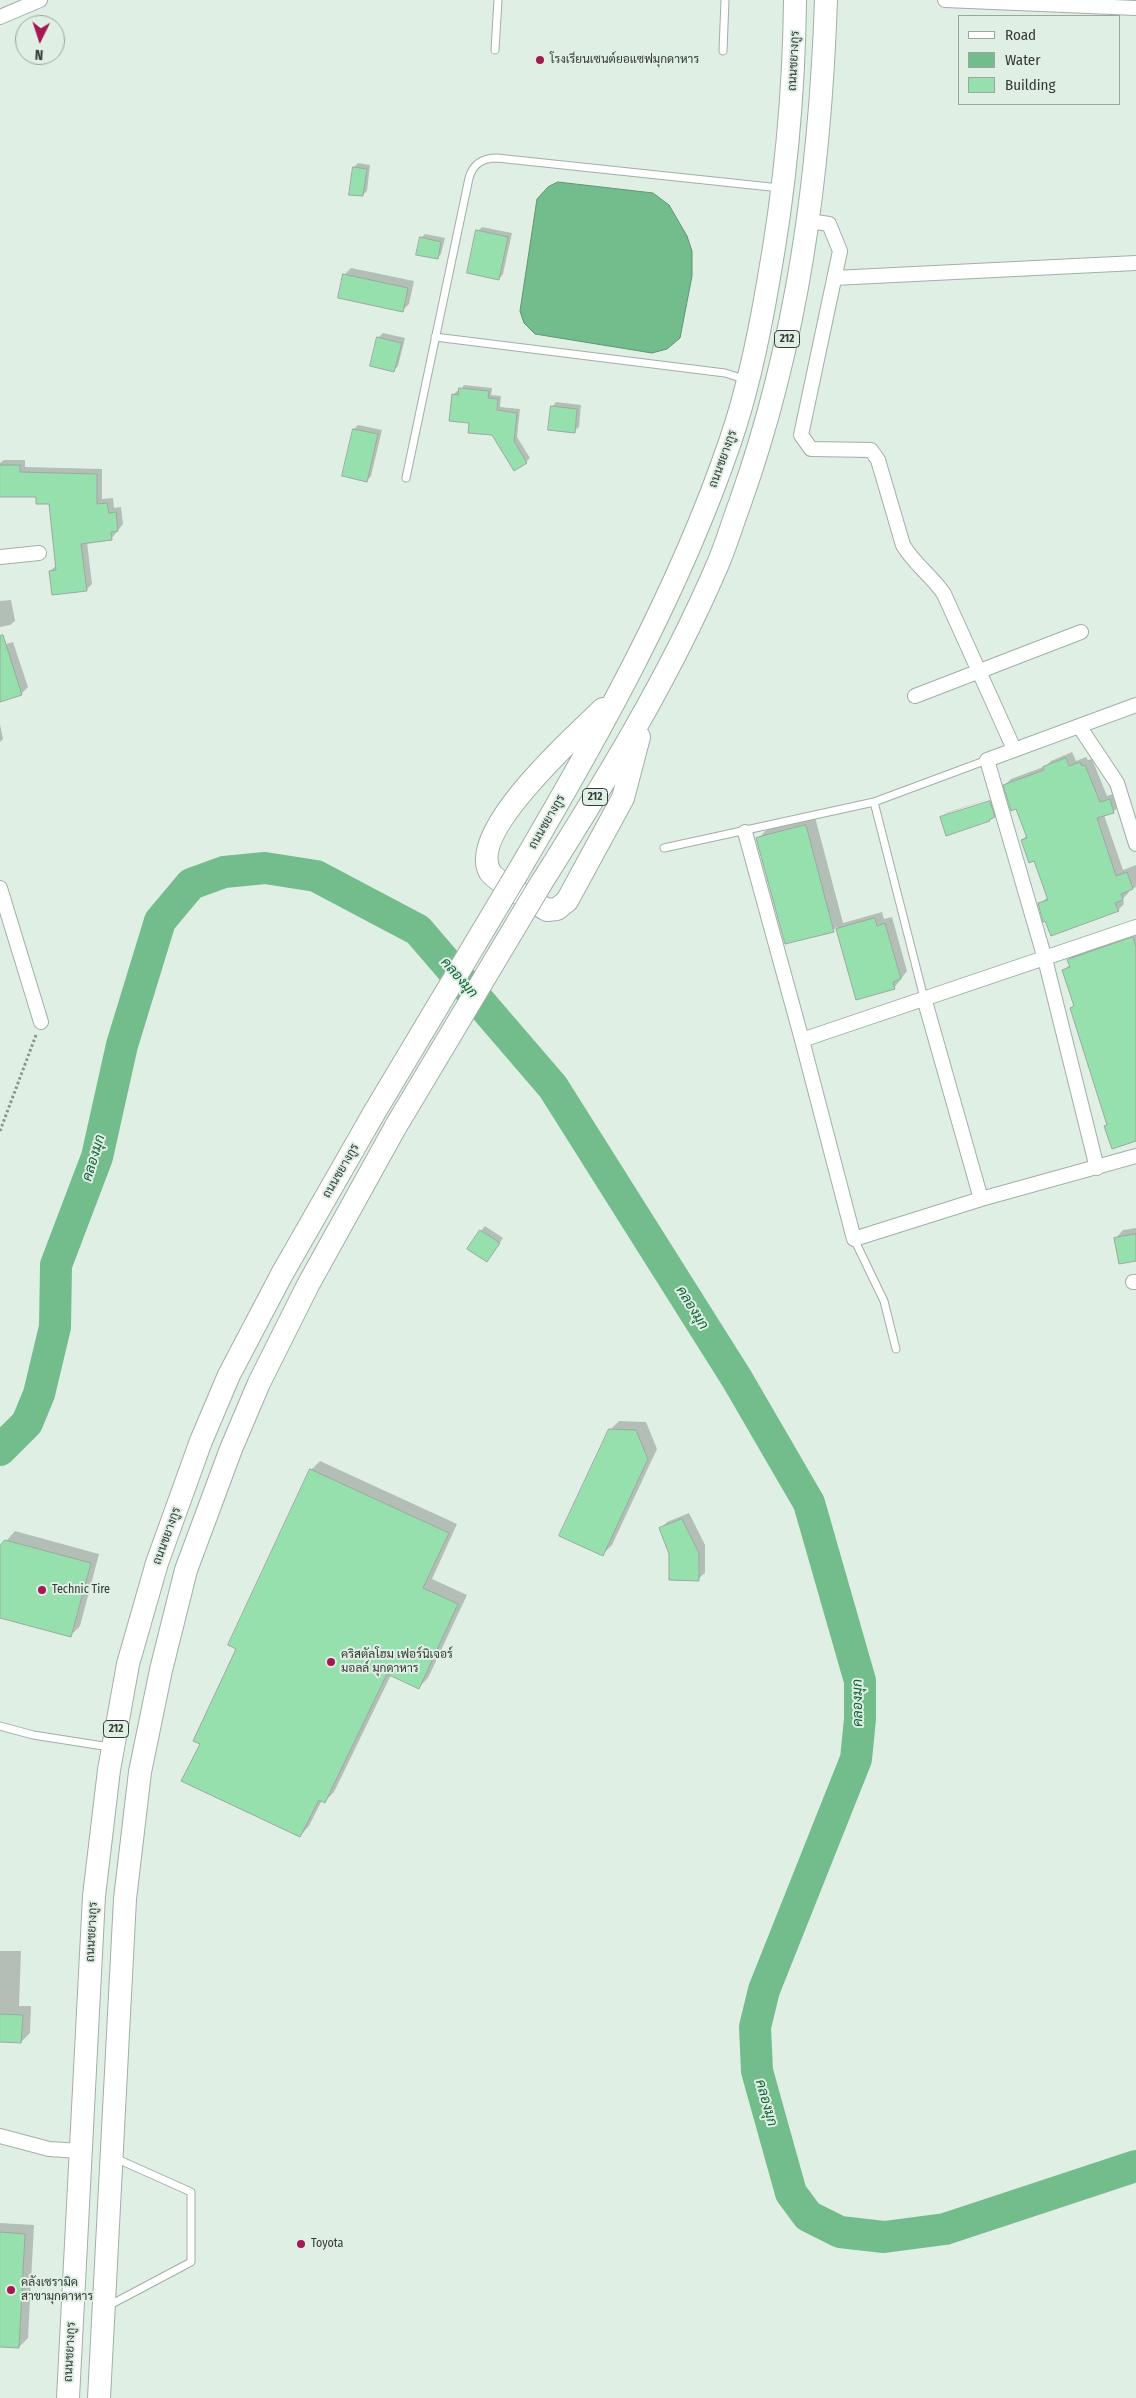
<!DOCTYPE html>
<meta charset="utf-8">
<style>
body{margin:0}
#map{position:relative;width:1136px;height:2398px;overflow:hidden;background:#e0efe4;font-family:"Fira Sans Condensed",sans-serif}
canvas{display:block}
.legend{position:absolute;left:958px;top:15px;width:162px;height:90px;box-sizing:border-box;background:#e0efe4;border:1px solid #9ba69e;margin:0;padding:6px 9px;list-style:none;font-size:15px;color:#333935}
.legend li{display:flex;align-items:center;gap:10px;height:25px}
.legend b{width:25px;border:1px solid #9ba69e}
.north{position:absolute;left:15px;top:15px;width:50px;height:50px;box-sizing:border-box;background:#e0efe4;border:1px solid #9ba69e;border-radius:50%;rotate:184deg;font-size:14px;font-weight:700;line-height:20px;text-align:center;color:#333935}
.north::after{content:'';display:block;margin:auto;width:18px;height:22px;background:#a81753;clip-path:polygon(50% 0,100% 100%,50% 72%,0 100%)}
</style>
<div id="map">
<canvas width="1136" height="2398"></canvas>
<ul class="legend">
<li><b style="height:6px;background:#fff"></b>Road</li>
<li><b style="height:14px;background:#73bc8b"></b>Water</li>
<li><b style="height:14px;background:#96e0ad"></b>Building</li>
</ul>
<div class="north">N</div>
</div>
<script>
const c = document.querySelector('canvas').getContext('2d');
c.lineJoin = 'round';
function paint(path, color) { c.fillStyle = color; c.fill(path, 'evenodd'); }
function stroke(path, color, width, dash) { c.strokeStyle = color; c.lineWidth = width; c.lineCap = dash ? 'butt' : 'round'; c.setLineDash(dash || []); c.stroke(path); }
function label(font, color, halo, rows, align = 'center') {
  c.font = font + ' "Fira Sans Condensed",Sarabun,sans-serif'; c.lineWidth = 4; c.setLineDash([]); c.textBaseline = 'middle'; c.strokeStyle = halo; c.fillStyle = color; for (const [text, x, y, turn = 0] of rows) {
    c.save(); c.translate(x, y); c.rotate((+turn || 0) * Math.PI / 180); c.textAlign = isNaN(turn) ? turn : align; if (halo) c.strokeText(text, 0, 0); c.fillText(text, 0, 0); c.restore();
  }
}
const water = new Path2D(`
 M 558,182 L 653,193 L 669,205 L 687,236 L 692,251 L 692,276 L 680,338 L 667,349 L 652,353 L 535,334 L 524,323 L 520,311 L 537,199 L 548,187 Z`);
const shadow = new Path2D(`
 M 358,163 L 370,165 L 367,191 L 362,195 L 354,167 Z
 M 482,227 L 512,233 L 503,274 L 499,279 L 478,231 Z
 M 425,234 L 445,238 L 441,254 L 437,258 L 421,238 Z
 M 351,268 L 414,281 L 409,304 L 402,311 L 344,275 Z
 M 383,333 L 405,338 L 398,366 L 394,370 L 372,365 L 379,337 Z
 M 464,385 L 492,388 L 491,395 L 501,396 L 500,407 L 520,409 L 517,437 L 530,458 L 526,462 L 493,434 L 470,422 L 453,395 L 457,391 L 460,391 Z
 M 556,402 L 581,405 L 579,427 L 574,431 L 552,407 Z
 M 358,425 L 382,430 L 371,476 L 367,481 L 354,429 Z
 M 4,460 L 25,460 L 25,467 L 102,469 L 102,499 L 113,498 L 114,508 L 121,507 L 123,524 L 111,539 L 87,542 L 92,584 L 86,590 L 50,571 L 56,566 L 50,503 L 37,496 L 0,495 L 0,463 Z
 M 11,600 L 15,621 L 10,625 L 0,627 L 0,601 Z
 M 13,642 L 28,687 L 22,693 L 0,701 L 0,646 Z
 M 0,724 L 3,739 L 0,742 Z
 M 1072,752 L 1076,761 L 1086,757 L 1088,760 L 1092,759 L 1107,796 L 1116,793 L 1120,805 L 1113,812 L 1104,815 L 1123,870 L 1136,865 L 1136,887 L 1128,890 L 1129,892 L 1123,899 L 1124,904 L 1118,910 L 1039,904 L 1048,897 L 1034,860 L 1022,840 L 1027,835 L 1017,808 L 1005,785 L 1011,779 L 1046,766 L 1051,761 Z
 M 994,797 L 945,814 L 945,817 L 995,800 L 998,812 L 989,820 L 941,818 L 946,813 Z
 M 815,817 L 843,923 L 882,912 L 884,919 L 892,917 L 907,971 L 894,988 L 857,998 L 837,927 L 833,930 L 758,839 L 767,829 Z
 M 1136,934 L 1136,1139 L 1105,1126 L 1108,1124 L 1072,1008 L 1075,1004 L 1063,970 L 1070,965 L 1068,960 L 1073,956 Z
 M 485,1226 L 503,1238 L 491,1256 L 481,1231 Z
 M 1136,1228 L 1136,1260 L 1116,1238 L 1123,1230 Z
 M 619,1421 L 646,1422 L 657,1449 L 612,1545 L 602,1555 L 610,1430 Z
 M 320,1461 L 457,1524 L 432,1579 L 467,1595 L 428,1678 L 419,1687 L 391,1675 L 334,1792 L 325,1801 L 322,1800 L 309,1826 L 300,1836 L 201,1744 L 238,1648 L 311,1470 Z
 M 689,1513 L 705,1545 L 705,1573 L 698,1579 L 671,1554 L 660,1529 L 667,1522 Z
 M 15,1531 L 99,1554 L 80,1626 L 70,1636 L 0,1617 L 0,1548 Z
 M 0,1951 L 21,1951 L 19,2006 L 31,2006 L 30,2033 L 21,2042 L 0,2041 Z
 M 0,2223 L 34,2225 L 28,2338 L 19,2347 L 0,2346 Z`);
const river = new Path2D(`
 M 0,1450 L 27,1423 L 39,1394 L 55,1327 L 56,1265 L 97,1157 L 122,1045 L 160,921 L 191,884 L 224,872 L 265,868 L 316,876 L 418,930 L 553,1087 L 737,1379 L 809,1503 L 860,1681 L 860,1719 L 856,1759 L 764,1990 L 755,2027 L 757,2071 L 791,2193 L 808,2216 L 840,2232 L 884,2237 L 945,2229 L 1136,2166`);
const building = new Path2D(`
 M 353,167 L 367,169 L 363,196 L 349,195 Z
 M 476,230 L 508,237 L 499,280 L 467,273 Z
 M 420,237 L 441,242 L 438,259 L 416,255 Z
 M 343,274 L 408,288 L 403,312 L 338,298 Z
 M 377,337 L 402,343 L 394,372 L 370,366 Z
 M 459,388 L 489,391 L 488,398 L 498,399 L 497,410 L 517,413 L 514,441 L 527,463 L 514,471 L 492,435 L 468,433 L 469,423 L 449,421 L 452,394 L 458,395 Z
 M 551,406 L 577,409 L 575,433 L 548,430 Z
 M 353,429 L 378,434 L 367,482 L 342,476 Z
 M 0,465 L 20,465 L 20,472 L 97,474 L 97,504 L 107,503 L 109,513 L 116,512 L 118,531 L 111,532 L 112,540 L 81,544 L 87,591 L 52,595 L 49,571 L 56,570 L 49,504 L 36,504 L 36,497 L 0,497 Z
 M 3,635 L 22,695 L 0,702 L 0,636 Z
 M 1066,758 L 1069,766 L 1080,762 L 1082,766 L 1085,765 L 1100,802 L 1110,799 L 1114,813 L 1097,818 L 1116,876 L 1127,872 L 1133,889 L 1121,894 L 1123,900 L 1115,903 L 1119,911 L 1051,936 L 1045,921 L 1043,922 L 1038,903 L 1048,900 L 1034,861 L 1029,863 L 1021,840 L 1027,838 L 1016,809 L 1011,811 L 1003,785 L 1044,770 L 1043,767 Z
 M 990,801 L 995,817 L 989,820 L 990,821 L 946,836 L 940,817 Z
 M 806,825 L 834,932 L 785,944 L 756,838 Z
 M 875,918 L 877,926 L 885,923 L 901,979 L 893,982 L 895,989 L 856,1000 L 836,929 Z
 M 1133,937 L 1136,947 L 1136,1141 L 1112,1149 L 1104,1126 L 1107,1125 L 1070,1008 L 1074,1006 L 1062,970 L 1070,967 L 1067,960 Z
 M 480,1230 L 500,1243 L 487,1262 L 467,1249 Z
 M 1136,1234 L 1136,1261 L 1119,1264 L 1114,1238 Z
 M 609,1429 L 636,1430 L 648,1459 L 603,1556 L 559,1536 Z
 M 310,1469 L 449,1533 L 423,1588 L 458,1604 L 419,1689 L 387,1674 L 325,1803 L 319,1800 L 300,1837 L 181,1781 L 200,1744 L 193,1741 L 236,1649 L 228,1645 Z
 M 682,1519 L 699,1553 L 699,1581 L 669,1580 L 669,1554 L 659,1528 Z
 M 5,1540 L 91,1563 L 71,1637 L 0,1618 L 0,1546 Z
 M 0,2014 L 23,2015 L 21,2043 L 0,2042 Z
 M 0,2232 L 25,2234 L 19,2348 L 0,2347 Z`);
const path = new Path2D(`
 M 0,1131 L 36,1035`);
const service = new Path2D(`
 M 495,50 L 498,0
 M 723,51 L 725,0
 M 435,337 L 725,373 L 744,379
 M 406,478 L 469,178 C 473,164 482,158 497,158 L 780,188
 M 874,802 L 924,998
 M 664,848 L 874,802 L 987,760
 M 854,1239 L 884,1301 L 896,1349
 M 0,1726 L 33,1735 L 110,1747
 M 108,2306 L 191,2262 L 191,2192 L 115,2158`);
const minor = new Path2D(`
 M 945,0 L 1136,8
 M 0,17 L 40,0
 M 809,221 L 829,224 L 840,251 L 801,435 L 811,449 L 871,450 L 878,460 L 903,545 C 914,564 932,576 944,594 L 1014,749
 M 834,278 L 1136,263
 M 0,557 L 39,553
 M 915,696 L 1081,632
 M 1079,726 L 1117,783 L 1136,844
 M 745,832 L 802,1040 L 854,1239 L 981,1199 L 1136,1156
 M 0,888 L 41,1022
 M 924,998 L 981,1199
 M 802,1040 L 1136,927
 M 1097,1168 L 1045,959 L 987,760 L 1136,705
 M 1133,1282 L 1136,1282
 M 0,2136 L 49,2149 L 80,2151`);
const primary = new Path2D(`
 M 603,709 C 576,735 467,832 490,872 C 494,880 536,903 547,910 L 557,909 L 567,901 L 623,798 L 639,737
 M 518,872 C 599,734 678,594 730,442 C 748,390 759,336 768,283 C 785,189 794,95 795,0
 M 540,885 C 605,782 669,678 717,566 C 726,546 732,524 740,503 C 798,340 820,173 826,0
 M 68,2398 L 94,1896 L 109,1770 L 128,1664 L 157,1563 L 201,1441 L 229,1375 L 282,1274 L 374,1113
 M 99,2398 L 125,1899 L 140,1772 L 161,1670 L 186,1570 L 231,1449 L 259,1383 L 308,1285 L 396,1126`);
const primaryBridge = new Path2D(`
 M 374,1113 L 518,872
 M 396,1126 L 540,885`);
const markers = [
 [540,60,5,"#a81753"],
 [42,1590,5,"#a81753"],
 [331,1662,5,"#a81753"],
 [301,2244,5,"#a81753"],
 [11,2290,5,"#a81753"]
];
const shields = [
 [787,339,25],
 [595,797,25],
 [116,1729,25]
];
const shieldNames = [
 ["212",787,339],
 ["212",595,797],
 ["212",116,1729]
];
const poiNames = [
 ["โรงเรียนเซนต์ยอแซฟมุกดาหาร",550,60],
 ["Technic Tire",52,1590],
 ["คริสตัลโฮม เฟอร์นิเจอร์",341,1655],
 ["มอลล์ มุกดาหาร",341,1669],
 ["Toyota",311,2244],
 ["คลังเซรามิค",21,2283],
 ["สาขามุกดาหาร",21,2297]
];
const streetNames = [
 ["ถนนชยางกูร",794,61,-87],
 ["ถนนชยางกูร",723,459,-70],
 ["ถนนชยางกูร",547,822,-60],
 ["ถนนชยางกูร",341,1171,-60],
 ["ถนนชยางกูร",167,1536,-70],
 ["ถนนชยางกูร",92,1932,-87],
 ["ถนนชยางกูร",70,2352,-87]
];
const waterNames = [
 ["คลองมุก",459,978,49],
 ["คลองมุก",94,1158,-73],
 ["คลองมุก",692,1308,58],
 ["คลองมุก",858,1703,-91],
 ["คลองมุก",766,2103,74]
];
paint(water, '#73bc8b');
stroke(water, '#609571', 1);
paint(shadow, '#0003');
stroke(river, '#73bc8b', 32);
paint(building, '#96e0ad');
stroke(building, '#9ba99e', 1);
stroke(service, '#a1afa5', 9);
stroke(minor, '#a1afa5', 16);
stroke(primary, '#a1afa5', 24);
stroke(path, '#89948c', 3, [2.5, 2.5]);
stroke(service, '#fff', 7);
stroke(minor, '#fff', 14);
stroke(primary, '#fff', 22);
stroke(primaryBridge, '#a1afa5', 24, []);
stroke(primaryBridge, '#fff', 22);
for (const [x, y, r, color] of markers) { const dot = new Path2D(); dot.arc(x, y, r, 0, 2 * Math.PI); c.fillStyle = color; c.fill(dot); stroke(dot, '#e0efe4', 2); }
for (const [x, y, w] of shields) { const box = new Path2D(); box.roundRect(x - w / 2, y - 8.5, w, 17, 4); c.fillStyle = '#e0efe4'; c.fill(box); stroke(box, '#333935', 1); }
label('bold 11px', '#333935', null, shieldNames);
label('12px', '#333935', '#e0efe4', poiNames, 'left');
label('12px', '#333935', '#e0efe4', streetNames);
label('italic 14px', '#0d6335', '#e0efe4', waterNames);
</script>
